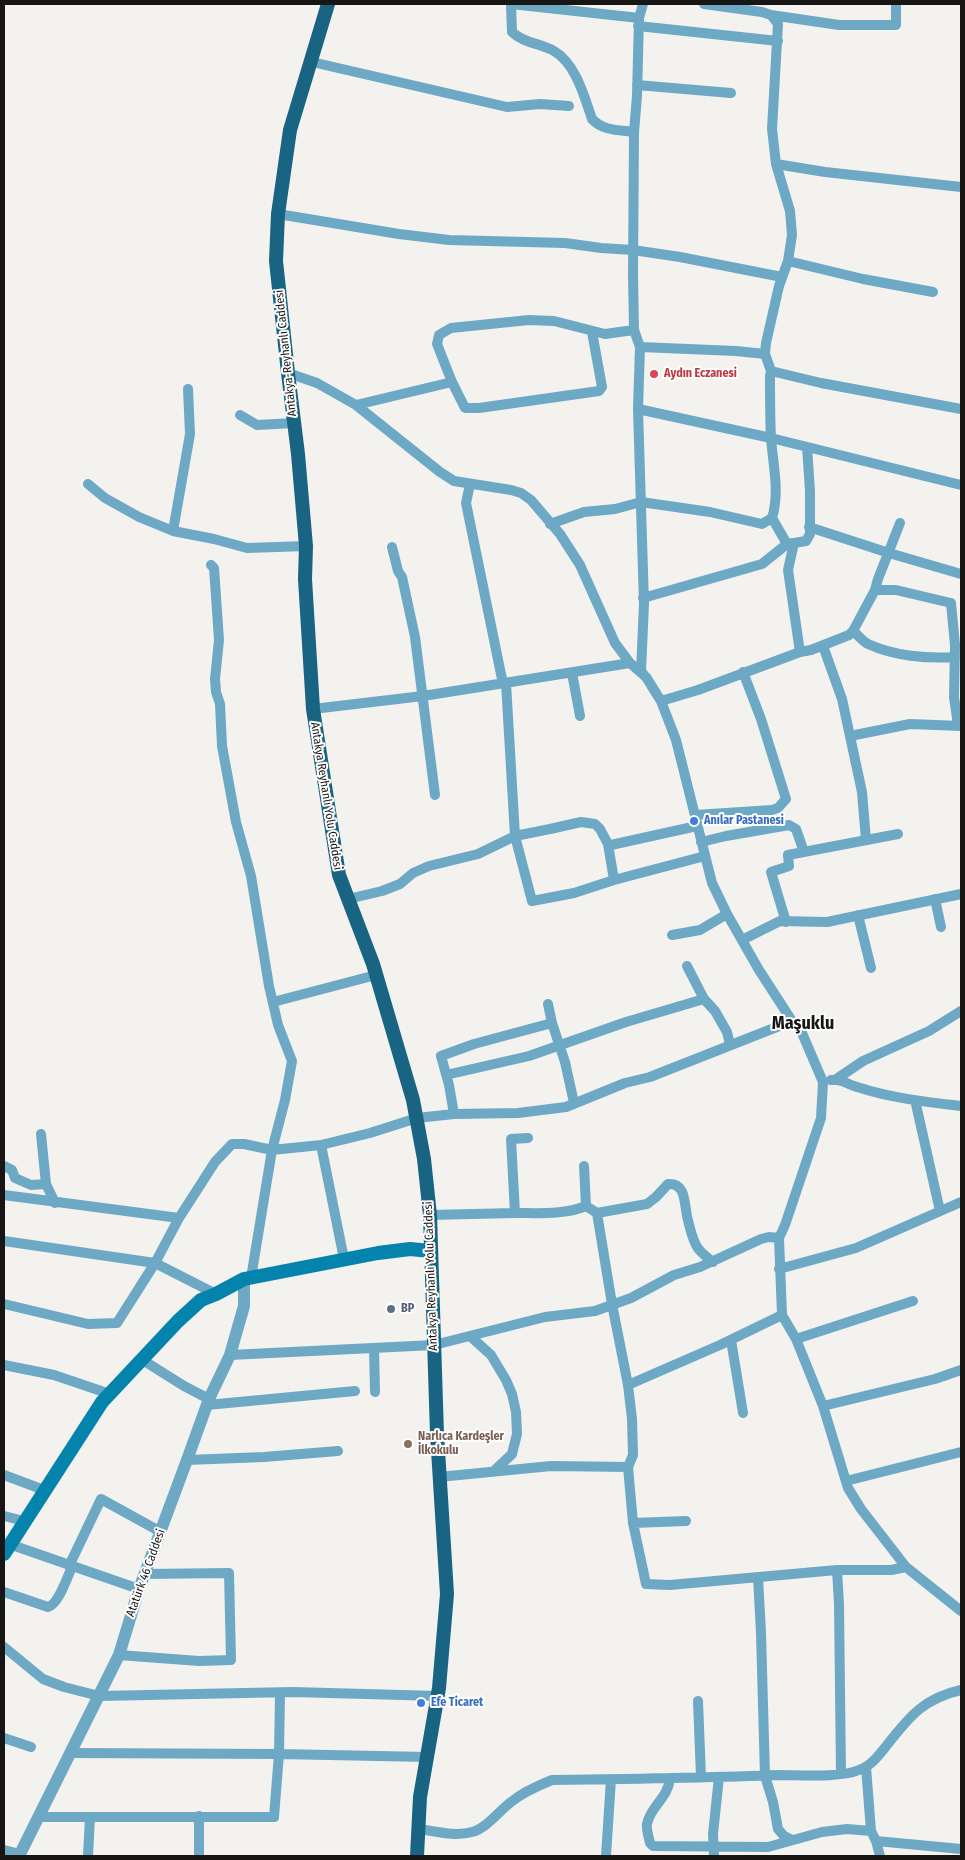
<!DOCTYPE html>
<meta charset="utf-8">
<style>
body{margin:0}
#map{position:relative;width:965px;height:1860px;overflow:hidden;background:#f3f2ef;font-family:"Fira Sans Condensed",sans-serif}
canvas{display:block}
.frame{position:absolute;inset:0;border:5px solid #171615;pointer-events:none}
</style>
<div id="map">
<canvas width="965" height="1860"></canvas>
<div class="frame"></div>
</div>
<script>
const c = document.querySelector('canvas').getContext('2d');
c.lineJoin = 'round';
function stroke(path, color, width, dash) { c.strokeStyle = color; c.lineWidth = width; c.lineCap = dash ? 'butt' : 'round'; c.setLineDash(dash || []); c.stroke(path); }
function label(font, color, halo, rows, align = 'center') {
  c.font = font + ' "Fira Sans Condensed",sans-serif'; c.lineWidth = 4; c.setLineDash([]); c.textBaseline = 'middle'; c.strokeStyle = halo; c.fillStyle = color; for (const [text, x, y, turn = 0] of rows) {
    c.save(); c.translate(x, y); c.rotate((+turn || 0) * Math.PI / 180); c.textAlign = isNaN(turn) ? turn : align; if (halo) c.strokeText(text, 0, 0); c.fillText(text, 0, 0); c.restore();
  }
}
const minor = new Path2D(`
 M 643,4 L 639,18 L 637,96 L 634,132 L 633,275 L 634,330 L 640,347 L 638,409 L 644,604 L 641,671 L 644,675
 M 771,15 L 839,25 L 896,25 L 896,4
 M 638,26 L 778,41
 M 312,62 L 507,107 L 540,104 L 569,106
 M 637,85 L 731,93
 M 634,132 C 619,130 603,131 592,119 C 584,96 576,64 554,51 C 540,43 523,43 512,32 L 511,4 L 639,18
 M 776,164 L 825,172 L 961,187
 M 278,214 L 399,234 L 449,240 L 565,243 L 601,248 L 633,250 L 680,257 L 782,277
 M 788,261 L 863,279 L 933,292
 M 592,332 L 602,387 L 599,391 L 479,408 L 465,408 L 452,382 L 437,344 L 439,335 L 451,328 L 529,320 L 554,321 L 605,334 L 634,330
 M 640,347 L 736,351 L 765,354
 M 771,371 L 821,383 L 961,409
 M 288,373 L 317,383 L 356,405 L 440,472 L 454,481 L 511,490 L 521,493 L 531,500 L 560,534 L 580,565 L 615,643 L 630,663 L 646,677 L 661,701 L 676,740 L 712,883 L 727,914 L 759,970 L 792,1021 L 802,1033 L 823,1082 L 821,1118 L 785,1225 L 779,1238 L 782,1315 L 796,1339 L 823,1406 L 848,1488 L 861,1509 L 906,1567 L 961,1611
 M 356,405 L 452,382
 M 638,409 L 771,438 L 961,485
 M 240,415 L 257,425 L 294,423
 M 88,484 L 105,498 L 139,517 L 173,531 L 214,539 L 247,548 L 306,546
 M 470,484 L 466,503 L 503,684
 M 772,518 L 787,544 L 793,543
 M 550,524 L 584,512 L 615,509 L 641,502 L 710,512 L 762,524 L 772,518 C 780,492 773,465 771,438 C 770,417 770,397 770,376 L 771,371 L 765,354 L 766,343 L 779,286 L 788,261 L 792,235 L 790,211 L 776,164 L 772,129 L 778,24 L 771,15 L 762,12 L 704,4
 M 809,527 L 889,553 L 961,574
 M 173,531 L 190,434 L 188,389
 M 392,547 L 398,571 L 402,577 L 415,637 L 435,795
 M 211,565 L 214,568 L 219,640 L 215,679 L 216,692 L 220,704 L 222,746 L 236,822 L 251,876 L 269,986 L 278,1025 L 292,1061 L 285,1100 L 272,1150 L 251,1278
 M 875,590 L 878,579 L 900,523
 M 643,598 L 762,564 L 787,544
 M 853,631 C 858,635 862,641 868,644 C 894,656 927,659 955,657
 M 823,646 L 842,699 L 862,792 L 866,840
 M 800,652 L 788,570 L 794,543 L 806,541 L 810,534 L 810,491 L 807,447
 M 572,673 L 580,716
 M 506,683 L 515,836 L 532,901 L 574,893 L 614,880 L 705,856
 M 661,701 L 698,690 L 800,652 L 811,650 L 849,635 L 853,631 L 875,590 L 896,590 L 951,603 L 955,645 L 954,697 L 958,725
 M 313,709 L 423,696 L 630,663
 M 850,736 L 910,724 L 961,726
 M 695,815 L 772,810 L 778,808 L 786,799 L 761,719 L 743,672
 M 701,842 L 726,836 L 789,825 L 796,829 L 804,852
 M 608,844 L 614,880
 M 348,899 L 382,891 L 400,884 L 413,873 L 429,866 L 478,854 L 515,836 L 550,829 L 581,822 L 595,824 L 600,829 L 608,844 L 611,845 L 697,826
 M 935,899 L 941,927
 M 858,915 L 871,968
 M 786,922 L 771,872 L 789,866 L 788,855 L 898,834
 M 672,935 L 700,930 L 727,914
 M 742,940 L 780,921 L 827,922 L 961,894
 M 687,966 L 704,999 L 715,1011 L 727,1032 L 730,1045
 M 273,1002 L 376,975
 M 548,1004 L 552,1023 L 565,1062 L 574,1103
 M 446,1075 L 529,1056 L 626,1022 L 704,999
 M 831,1080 C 841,1078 848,1085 857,1087 C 891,1098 926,1102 961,1106
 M 835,1080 L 863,1061 L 929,1031 L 961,1011
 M 915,1100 L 940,1211
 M 454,1114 L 449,1085 L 441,1056 L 474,1044 L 552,1023
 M 41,1134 L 46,1184 L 55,1203
 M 528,1138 L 511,1139 L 515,1213 C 539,1213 564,1215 586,1206
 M 321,1145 L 344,1259
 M 4,1166 L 12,1170 L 15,1178 L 31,1185 L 46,1184
 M 584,1166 L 586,1206 L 597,1213 L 647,1204 L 656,1197 L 668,1184 C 686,1183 684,1202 687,1216 C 689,1225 692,1237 696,1245 C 699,1252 707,1257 713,1262
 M 4,1195 L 179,1218
 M 597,1213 L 612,1304 L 628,1385
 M 430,1215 L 515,1213
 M 4,1241 L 155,1263 L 216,1294
 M 779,1269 L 856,1248 L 961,1202
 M 4,1304 L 88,1324 L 117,1323 L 155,1263 L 179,1218 L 215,1162 L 232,1144 L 244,1144 L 272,1150 L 321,1145 L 370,1133 L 417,1118 L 454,1114 L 518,1113 L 566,1107 L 625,1083 L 650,1077 L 792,1021
 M 782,1315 L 720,1345 L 628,1385 L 632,1419 L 633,1455 L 628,1467 L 633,1523 L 646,1584 L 670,1585 L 837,1570 L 891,1570 L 906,1567
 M 470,1336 L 491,1355 L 506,1380 L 512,1394 L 516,1412 L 517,1434 L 512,1454 L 494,1471
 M 796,1339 L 913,1301
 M 731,1340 L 743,1413
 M 374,1348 L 375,1392
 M 230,1355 L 434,1345 L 545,1317 L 595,1311 L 631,1298 L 674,1275 L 700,1267 L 761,1239 L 769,1237 L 779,1238
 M 141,1359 L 184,1386 L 209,1399
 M 4,1365 L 54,1375 L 110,1394
 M 207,1405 L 355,1391
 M 823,1406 L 935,1379 L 961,1370
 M 187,1460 L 264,1457 L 338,1451
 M 4,1475 L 44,1490
 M 439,1477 L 551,1466 L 628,1467
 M 846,1481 L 961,1452
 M 4,1516 L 24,1521
 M 633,1523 L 686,1521
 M 9,1544 L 139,1589
 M 69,1566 L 101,1499 L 161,1532
 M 837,1570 L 839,1604 L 841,1774
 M 758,1577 L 761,1633 L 765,1776 L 773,1802 L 778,1829 L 784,1836 L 792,1840
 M 4,1592 L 48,1607 C 59,1604 67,1577 72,1567
 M 4,1647 L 43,1679 L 64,1687 L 99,1696 L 293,1692 L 438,1696
 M 119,1655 L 199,1661 L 231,1660 L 229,1573 L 145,1574
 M 698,1701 L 701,1777
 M 4,1738 L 31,1747
 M 71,1753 L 279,1754 L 427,1757
 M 866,1767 L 871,1831 L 876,1841 L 880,1856
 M 670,1778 C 668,1799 651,1805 647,1824 C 646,1829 649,1838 650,1843 L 653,1846 L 768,1847 L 822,1832 L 847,1829 L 871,1831
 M 39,1817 L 274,1817 L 279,1754 L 280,1693
 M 418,1829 C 435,1831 455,1837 472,1832 C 487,1828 499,1811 511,1802 C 523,1792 537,1786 552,1780 C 628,1779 704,1778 780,1775 C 801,1775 840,1778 859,1770 C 871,1766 879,1755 887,1745 C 909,1717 924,1698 961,1690
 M 876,1841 L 961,1849
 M 4,1850 L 20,1854
 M 88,1856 L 90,1817
 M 199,1856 L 199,1816
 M 606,1856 L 611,1779
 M 714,1856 L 713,1834 L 719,1777`);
const tertiary = new Path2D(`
 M 19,1856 L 119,1655 L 139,1589 L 187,1460 L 209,1399 L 230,1355 L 244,1306 L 244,1279`);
const secondary = new Path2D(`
 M 4,1554 L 102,1402 L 178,1321 L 201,1300 L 216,1294 L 244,1279 L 378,1253 L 410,1249 L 431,1251`);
const primary = new Path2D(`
 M 328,4 L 290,130 L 278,214 L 276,261 L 288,373 L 298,454 L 306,546 L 305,579 L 313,709 L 339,875 L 373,964 L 413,1100 L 424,1159 L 430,1215 L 437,1434 L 447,1594 L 439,1688 L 420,1797 L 417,1856`);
const markers = [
 [654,374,5,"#e0444e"],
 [694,821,5,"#3f7fe0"],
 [391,1309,5,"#5c6f8a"],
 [408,1444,5,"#8d6e63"],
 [421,1703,5,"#3f7fe0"]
];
const streetNames = [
 ["Antakya-Reyhanlı Caddesi",286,353,-96],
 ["Antakya Reyhanlı Yolu Caddesi",326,796,81],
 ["Antakya Reyhanlı Yolu Caddesi",431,1276,-92],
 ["Atatürk 46 Caddesi",146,1573,-70]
];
const healthNames = [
 ["Aydın Eczanesi",664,374]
];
const shopNames = [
 ["Anılar Pastanesi",704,821],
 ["Efe Ticaret",431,1703]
];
const serviceNames = [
 ["BP",401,1309]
];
const educationNames = [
 ["Narlıca Kardeşler",418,1437],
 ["İlkokulu",418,1451]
];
const districtNames = [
 ["Maşuklu",803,1024]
];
stroke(minor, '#6da9c5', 10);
stroke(tertiary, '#6da9c5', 12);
stroke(secondary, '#0483ad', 14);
stroke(primary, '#196482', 14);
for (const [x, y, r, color] of markers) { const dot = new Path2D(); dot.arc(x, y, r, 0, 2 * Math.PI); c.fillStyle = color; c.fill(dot); stroke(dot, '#fff', 2); }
label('12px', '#171615', '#fff', streetNames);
label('bold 12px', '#be3a42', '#fff', healthNames, 'left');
label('bold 12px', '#366cbe', '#fff', shopNames, 'left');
label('bold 12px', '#4e5e75', '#fff', serviceNames, 'left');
label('bold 12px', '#785e54', '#fff', educationNames, 'left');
label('bold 18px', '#171615', '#fff', districtNames);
</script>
